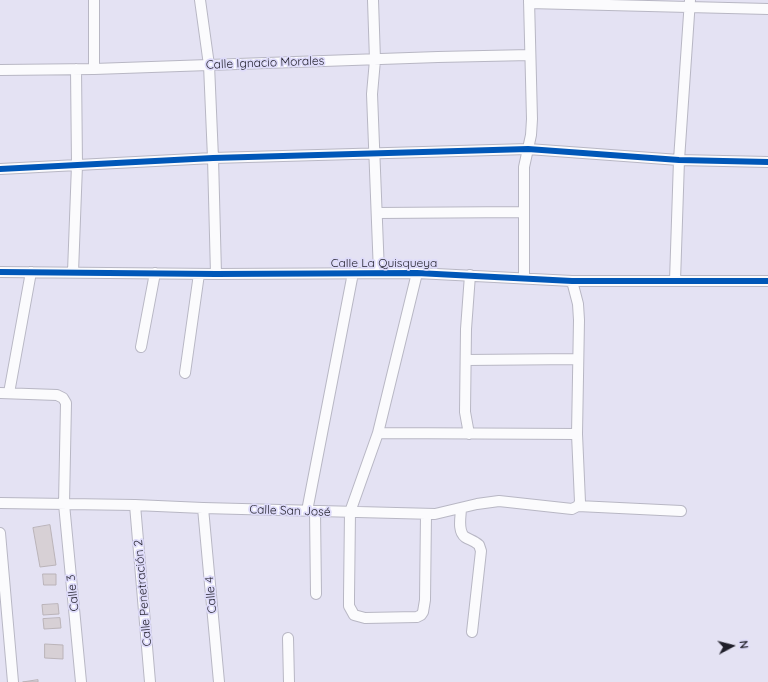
<!DOCTYPE html>
<meta charset="utf-8">
<style>
body{margin:0}
#map{position:relative;width:768px;height:682px;overflow:hidden;background:#e4e2f3;font-family:Quicksand,sans-serif}
canvas{display:block}
.north{position:absolute;left:712px;top:626px;width:40px;height:40px;-webkit-text-stroke:3px #dedbfa;paint-order:stroke;rotate:83deg;font-size:11px;font-weight:700;line-height:16px;text-align:center;color:#201f2a}
.north::after{content:'';display:block;margin:auto;width:14px;height:18px;background:#201f2a;clip-path:polygon(50% 0,100% 100%,50% 72%,0 100%)}
</style>
<div id="map">
<canvas width="768" height="682"></canvas>
<div class="north">N</div>
</div>
<script>
const c = document.querySelector('canvas').getContext('2d');
c.lineJoin = 'round';
function paint(path, color) { c.fillStyle = color; c.fill(path, 'evenodd'); }
function stroke(path, color, width, dash) { c.strokeStyle = color; c.lineWidth = width; c.lineCap = dash ? 'butt' : 'round'; c.setLineDash(dash || []); c.stroke(path); }
function label(font, color, halo, rows, align = 'center') {
  c.font = font + ' Quicksand,sans-serif'; c.lineWidth = 3.5; c.setLineDash([]); c.textBaseline = 'middle'; c.strokeStyle = halo; c.fillStyle = color; for (const [text, x, y, turn = 0] of rows) {
    c.save(); c.translate(x, y); c.rotate((+turn || 0) * Math.PI / 180); c.textAlign = isNaN(turn) ? turn : align; if (halo) c.strokeText(text, 0, 0); c.fillText(text, 0, 0); c.restore();
  }
}
const building = new Path2D(`
 M 50,525 L 56,565 L 40,567 L 33,528 Z
 M 43,574 L 56,574 L 56,585 L 44,585 Z
 M 58,604 L 59,614 L 43,615 L 42,605 Z
 M 60,618 L 61,628 L 44,629 L 43,619 Z
 M 45,644 L 63,645 L 63,659 L 45,658 Z
 M 38,680 L 38,682 L 23,682 Z`);
const minor = new Path2D(`
 M 94,0 L 94,69
 M 200,0 L 209,65 L 213,158 L 216,274
 M 373,0 L 375,60 L 372,94 L 379,273
 M 529,3 L 768,9
 M 0,70 L 94,69 L 438,57 L 530,55
 M 0,169 L 213,158 L 528,149 L 679,160 L 768,162
 M 377,213 L 523,212
 M 0,272 L 216,274 L 417,273 L 572,281 L 768,281
 M 73,272 L 77,165 L 76,69
 M 417,273 L 378,433 L 350,512 L 349,597 L 349,606 L 354,615 L 365,618 L 417,617 L 421,615 L 423,612 L 425,600 L 426,514
 M 524,278 L 524,167 L 531,135 L 532,119 L 529,0
 M 675,281 L 679,160 L 690,0
 M 141,347 L 155,273
 M 466,360 L 578,359
 M 185,373 L 199,274
 M 0,393 L 57,395 L 63,398 L 66,403 L 64,504 L 81,682
 M 9,393 L 31,272
 M 378,433 L 577,434 L 579,320 L 578,304 L 572,281
 M 469,434 L 465,412 L 466,329 L 470,275
 M 577,434 L 580,502 L 578,506
 M 0,503 L 135,505 L 203,508 L 435,514 L 477,504 L 499,501 L 572,509 L 578,506 L 681,511
 M 135,505 L 150,682
 M 203,508 L 219,682
 M 461,508 C 461,516 457,531 465,537 C 470,540 475,541 479,545 L 481,551 L 472,632
 M 307,511 L 353,273
 M 315,511 L 316,594
 M 0,533 L 13,682
 M 288,638 L 289,682`);
const cycleway = new Path2D(`
 M 0,169 L 213,158 L 528,149 L 679,160 L 768,162
 M 0,272 L 216,274 L 417,273 L 572,281 L 768,281`);
const streetNames = [
 ["Calle Ignacio Morales",265,63,-2],
 ["Calle La Quisqueya",384,263],
 ["Calle San José",290,511,2],
 ["Calle 3",73,593,-96],
 ["Calle Penetración 2",143,593,-95],
 ["Calle 4",211,595,-95]
];
paint(building, '#d7d0d5');
stroke(building, '#bab3b8', 1);
stroke(minor, '#b8b7c4', 12);
stroke(minor, '#fbfbfd', 10);
stroke(cycleway, '#0057b8', 6);
label('12px', '#201f2a', '#dedbfa', streetNames);
</script>
